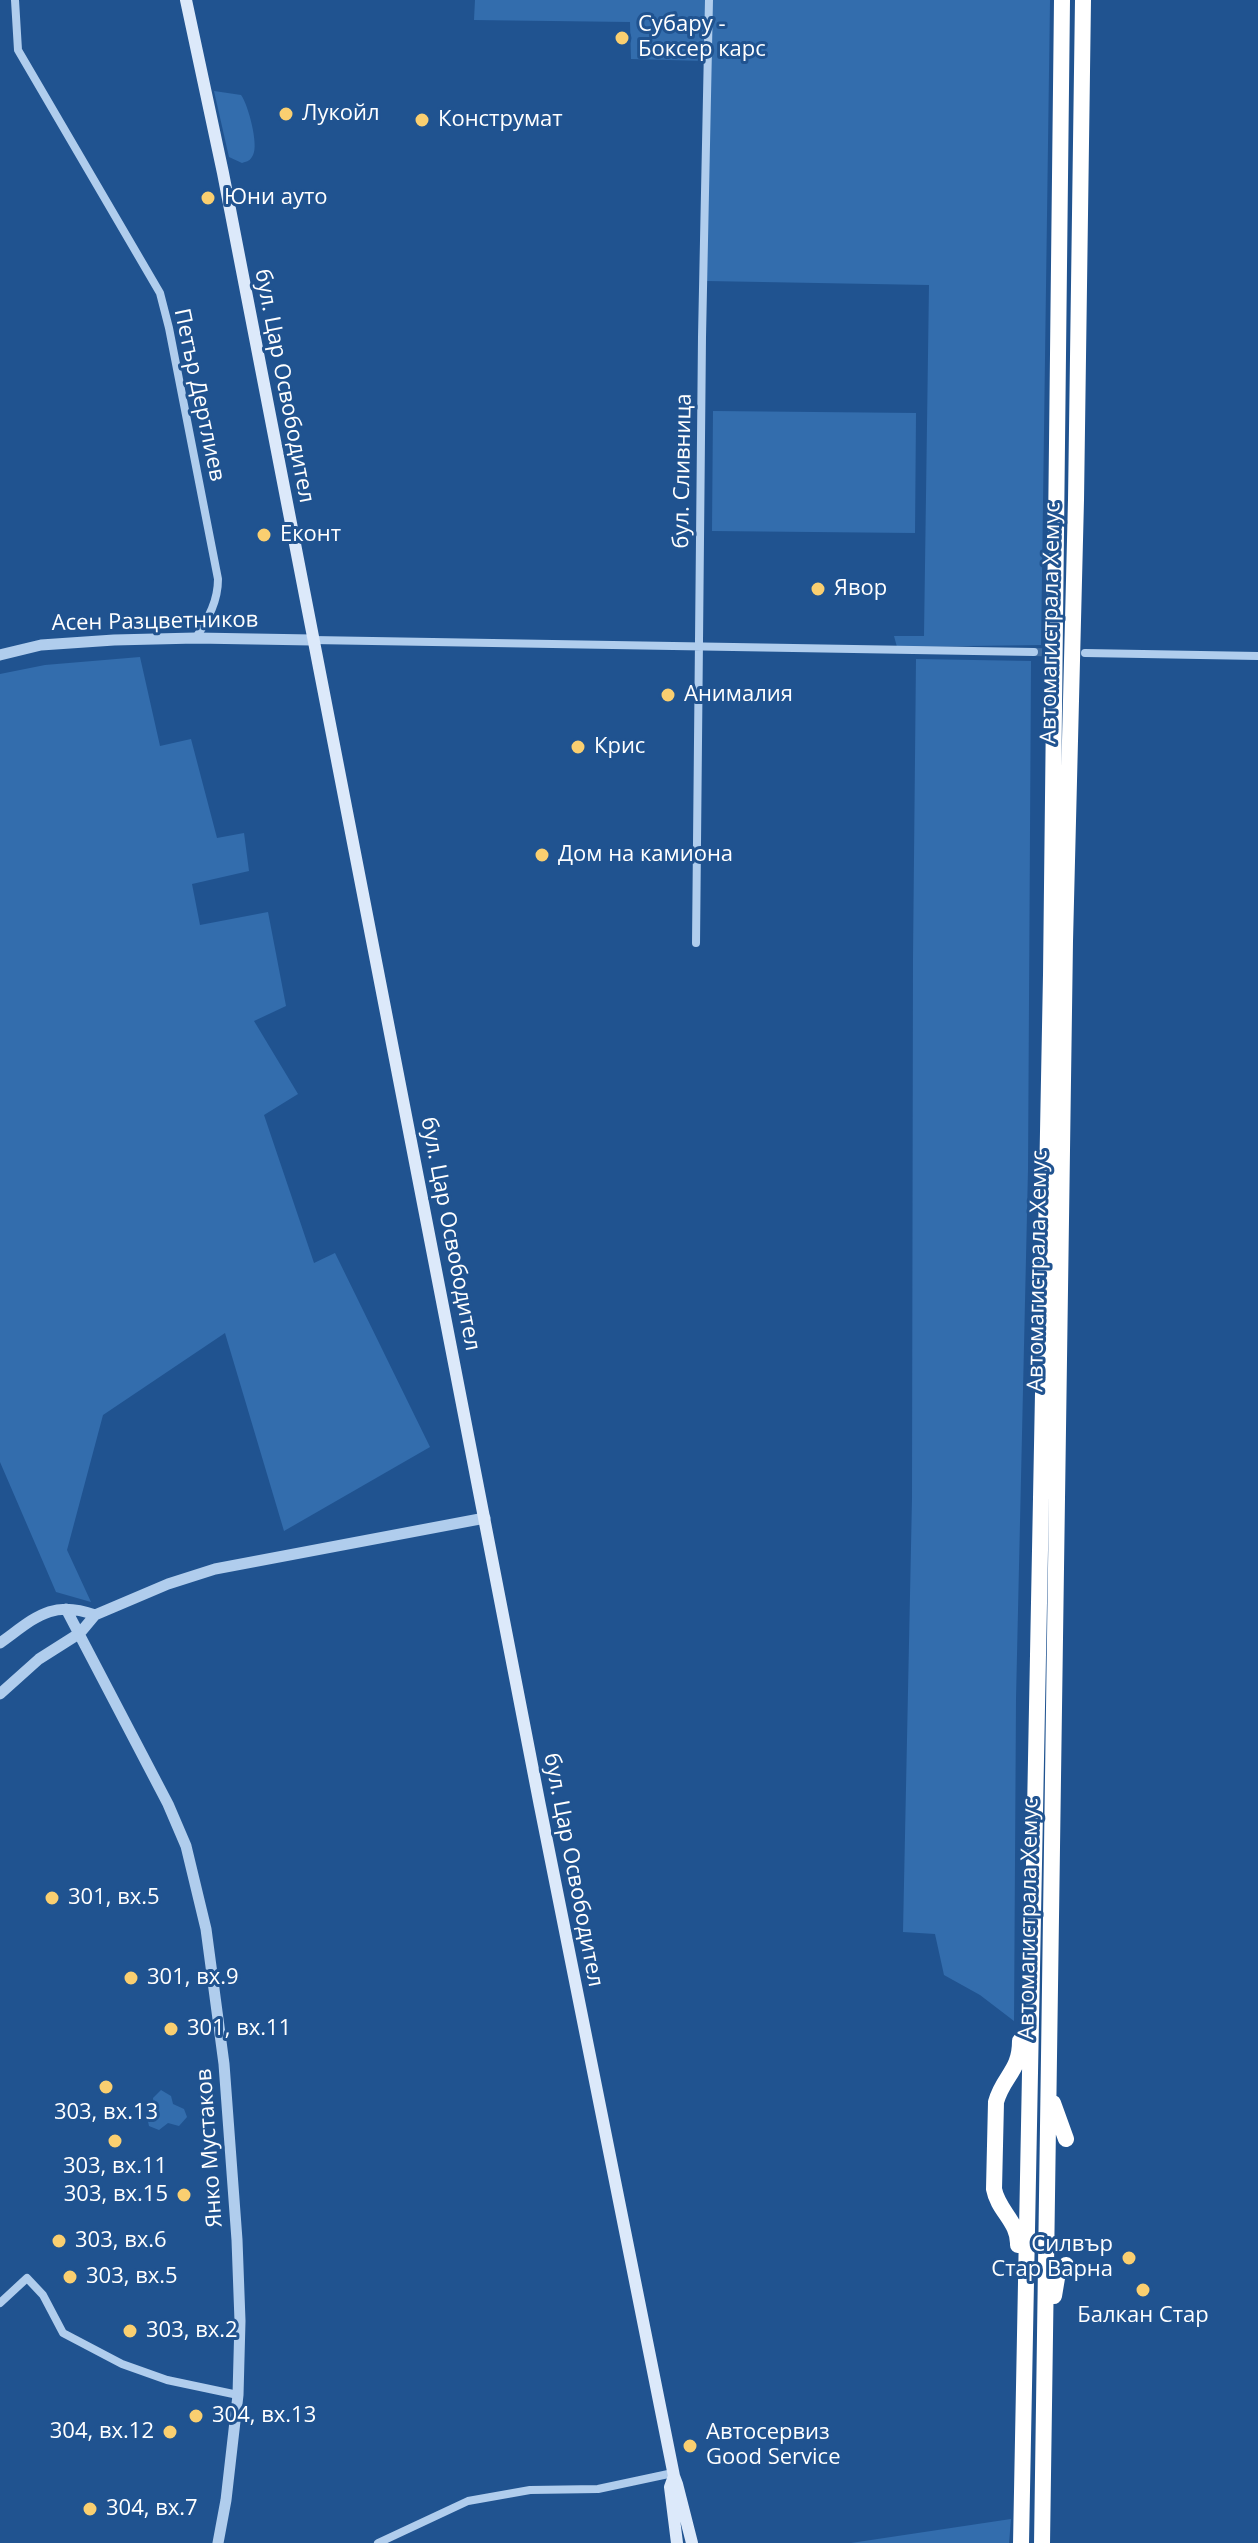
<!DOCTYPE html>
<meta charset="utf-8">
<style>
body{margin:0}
canvas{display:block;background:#205390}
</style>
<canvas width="1258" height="2543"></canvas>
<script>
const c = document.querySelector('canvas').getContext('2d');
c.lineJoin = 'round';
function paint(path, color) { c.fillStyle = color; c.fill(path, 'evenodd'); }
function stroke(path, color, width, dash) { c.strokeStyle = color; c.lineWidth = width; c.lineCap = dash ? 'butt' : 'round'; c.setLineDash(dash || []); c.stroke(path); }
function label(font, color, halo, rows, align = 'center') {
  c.font = font + ' "Open Sans",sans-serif'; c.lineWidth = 6; c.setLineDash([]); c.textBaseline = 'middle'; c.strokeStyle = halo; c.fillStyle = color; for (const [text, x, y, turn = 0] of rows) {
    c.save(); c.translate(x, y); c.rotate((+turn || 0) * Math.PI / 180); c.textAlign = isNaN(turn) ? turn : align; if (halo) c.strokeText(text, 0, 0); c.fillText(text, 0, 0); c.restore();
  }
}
const green = new Path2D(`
 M 475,0 L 1050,0 L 1041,645 L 897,647 L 894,636 L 924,636 L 929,285 L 707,281 L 707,61 L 631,59 L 630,22 L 474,20 Z
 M 214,91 L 241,95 C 248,104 259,145 253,155 C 250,161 248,161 242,163 L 229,157 Z
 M 713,411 L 916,413 L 915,533 L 712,531 Z
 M 140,657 L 160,746 L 191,739 L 217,838 L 244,833 L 249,871 L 192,884 L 200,925 L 268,912 L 286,1006 L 254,1021 L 298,1094 L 264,1115 L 314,1263 L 335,1253 L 430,1447 L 284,1531 L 225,1333 L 103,1415 L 67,1550 L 91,1602 L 56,1592 L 0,1462 L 0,674 L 45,665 Z
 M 916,659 L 1031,661 L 1028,1169 L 1016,1698 L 1014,2021 L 980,1995 L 944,1975 L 935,1934 L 903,1932 L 912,1499 L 913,958 Z
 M 161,2090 L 171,2096 L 173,2104 L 184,2109 L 187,2117 L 179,2126 L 168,2123 L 159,2130 L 149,2126 L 147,2117 L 154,2108 L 153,2098 Z
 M 1011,2519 L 1009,2543 L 851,2543 Z`);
const minorTunnel = new Path2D(`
 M 1034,652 L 1057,653`);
const minor = new Path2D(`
 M 15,0 L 18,50 L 160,293 L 169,328 L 218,579 C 218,602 208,618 196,638
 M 312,640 L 1034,652
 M 1085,653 L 1258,656
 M 696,943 L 702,337 L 709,0
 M 0,2303 L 27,2278 L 43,2295 L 63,2333 L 122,2364 L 167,2380 L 238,2395
 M 378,2543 L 468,2501 L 530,2490 L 598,2489 L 673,2473`);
const tertiary = new Path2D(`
 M 0,655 L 41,645 L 114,640 L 196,638 L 312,640
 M 66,1609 L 168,1804 L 186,1846 L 206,1929 L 224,2064 L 237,2240 L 240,2321 L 238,2395 L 226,2500 L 218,2543
 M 0,1643 C 35,1618 51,1599 95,1615
 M 0,1694 L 39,1659 L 80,1633 L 95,1615 L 168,1584 L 215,1569 L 485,1518`);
const secondary = new Path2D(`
 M 186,0 L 223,173 L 540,1806 L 674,2476 L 677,2484 L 692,2543
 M 674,2476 L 670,2487 L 677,2543`);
const motorway = new Path2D(`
 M 1053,2103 L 1066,2139
 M 1018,2245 C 1019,2222 998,2211 994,2189 L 996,2102 C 1003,2076 1020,2072 1020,2041
 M 1054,2296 L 1058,2272 L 1066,2265
 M 1021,2543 L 1051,975 L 1062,0
 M 1042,2543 L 1065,941 L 1076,500 L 1083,0`);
const markers = [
 [622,38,8,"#facf70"],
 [286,114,8,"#facf70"],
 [422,120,8,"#facf70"],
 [208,198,8,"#facf70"],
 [264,535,8,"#facf70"],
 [818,589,8,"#facf70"],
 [668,695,8,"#facf70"],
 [578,747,8,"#facf70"],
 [542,855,8,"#facf70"],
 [52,1898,8,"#facf70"],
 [131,1978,8,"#facf70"],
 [171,2029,8,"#facf70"],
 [106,2087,8,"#facf70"],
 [115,2141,8,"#facf70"],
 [184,2195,8,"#facf70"],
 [59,2241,8,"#facf70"],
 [1129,2258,8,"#facf70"],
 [70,2277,8,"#facf70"],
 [1143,2290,8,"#facf70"],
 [130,2331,8,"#facf70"],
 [196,2416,8,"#facf70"],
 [170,2432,8,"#facf70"],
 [690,2446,8,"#facf70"],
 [90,2509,8,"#facf70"]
];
const poiNames = [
 ["Субару -",638,25],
 ["Боксер карс",638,50],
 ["Лукойл",302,114],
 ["Конструмат",438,120],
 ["Юни ауто",224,198],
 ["Еконт",280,535],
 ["Явор",834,589],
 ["Анималия",684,695],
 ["Крис",594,747],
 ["Дом на камиона",558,855],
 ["301, вх.5",68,1898],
 ["301, вх.9",147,1978],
 ["301, вх.11",187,2029],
 ["303, вх.13",106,2113,"center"],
 ["303, вх.11",115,2167,"center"],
 ["303, вх.15",168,2195,"right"],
 ["303, вх.6",75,2241],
 ["Силвър",1113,2245,"right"],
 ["Стар Варна",1113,2270,"right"],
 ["303, вх.5",86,2277],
 ["Балкан Стар",1143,2316,"center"],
 ["303, вх.2",146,2331],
 ["304, вх.13",212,2416],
 ["304, вх.12",154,2432,"right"],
 ["Автосервиз",706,2433],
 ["Good Service",706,2458],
 ["304, вх.7",106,2509]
];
const streetNames = [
 ["бул. Цар Освободител",284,386,79],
 ["Петър Дертлиев",199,395,78],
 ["бул. Сливница",683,471,-89],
 ["Асен Разцветников",155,622,-1],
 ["Автомагистрала Хемус",1051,623,-89],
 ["бул. Цар Освободител",450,1234,79],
 ["Автомагистрала Хемус",1038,1271,-89],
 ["бул. Цар Освободител",573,1870,79],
 ["Автомагистрала Хемус",1029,1919,-89],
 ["Янко Мустаков",210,2148,-94]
];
paint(green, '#336dad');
stroke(minorTunnel, '#416da1', 8, [8, 4]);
stroke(minor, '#b0cded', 8);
stroke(tertiary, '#b0cded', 11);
stroke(secondary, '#dce9fa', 12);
stroke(motorway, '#fff', 16);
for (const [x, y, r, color] of markers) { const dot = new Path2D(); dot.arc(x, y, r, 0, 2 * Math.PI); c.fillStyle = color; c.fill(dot); stroke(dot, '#205390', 3); }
label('22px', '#fff', '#205390', poiNames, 'left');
label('22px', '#fff', '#205390', streetNames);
</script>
